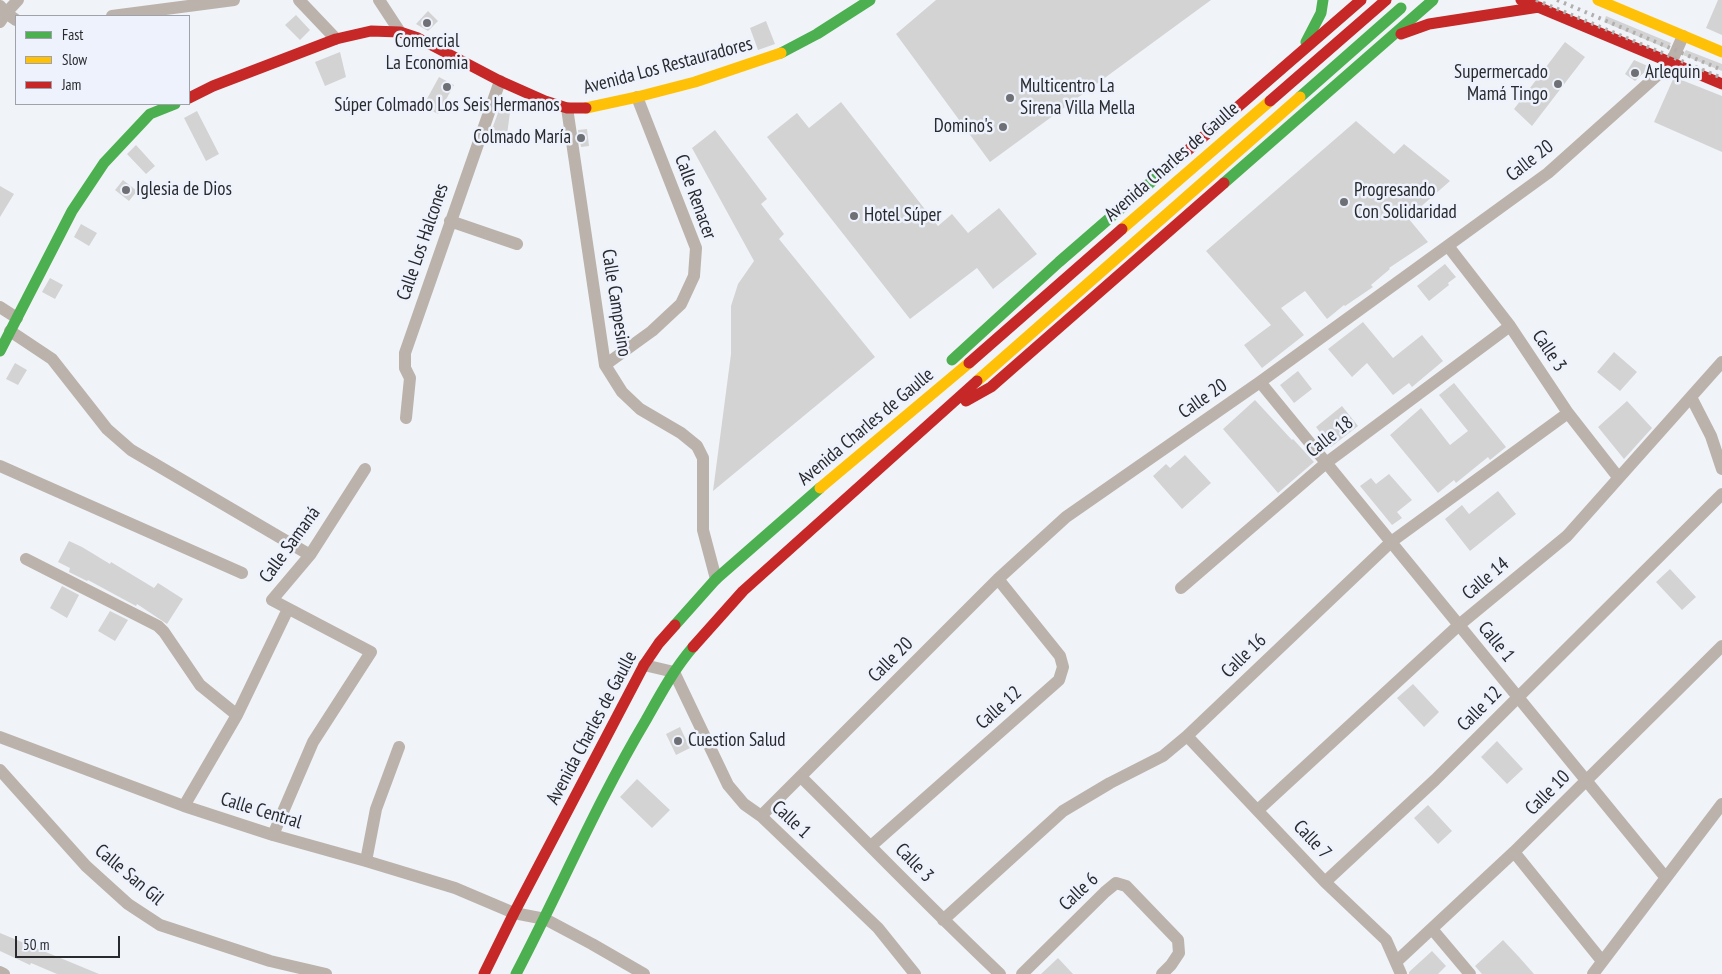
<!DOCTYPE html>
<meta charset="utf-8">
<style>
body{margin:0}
#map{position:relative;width:1722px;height:974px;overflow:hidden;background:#f0f3f8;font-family:"PT Sans Narrow",sans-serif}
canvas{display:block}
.legend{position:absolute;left:15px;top:15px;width:175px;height:90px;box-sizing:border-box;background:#edf2fc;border:1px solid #9fa2aa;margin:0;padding:6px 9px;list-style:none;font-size:15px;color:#292a2e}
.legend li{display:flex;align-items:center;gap:10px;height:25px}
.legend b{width:25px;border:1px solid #9fa2aa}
.scale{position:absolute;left:15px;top:936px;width:105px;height:22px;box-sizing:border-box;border:2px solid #292a2e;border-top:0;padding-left:6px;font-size:15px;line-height:18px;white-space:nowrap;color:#292a2e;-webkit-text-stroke:4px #edf2fc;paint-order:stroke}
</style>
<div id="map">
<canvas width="1722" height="974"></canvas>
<ul class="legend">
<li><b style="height:6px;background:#4caf50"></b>Fast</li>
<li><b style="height:6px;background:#ffc107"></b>Slow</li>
<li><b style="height:6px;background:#c62828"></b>Jam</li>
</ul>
<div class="scale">50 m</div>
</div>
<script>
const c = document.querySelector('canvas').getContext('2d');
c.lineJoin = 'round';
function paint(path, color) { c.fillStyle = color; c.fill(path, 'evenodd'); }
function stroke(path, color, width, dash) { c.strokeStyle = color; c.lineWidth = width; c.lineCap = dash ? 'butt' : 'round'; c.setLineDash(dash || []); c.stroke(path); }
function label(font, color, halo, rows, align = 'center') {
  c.font = font + ' "PT Sans Narrow",sans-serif'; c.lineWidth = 5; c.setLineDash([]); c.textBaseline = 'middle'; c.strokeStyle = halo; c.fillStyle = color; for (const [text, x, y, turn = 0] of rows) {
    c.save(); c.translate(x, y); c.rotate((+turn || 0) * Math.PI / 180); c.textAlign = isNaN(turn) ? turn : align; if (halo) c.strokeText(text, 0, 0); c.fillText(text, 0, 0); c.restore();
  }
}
const building = new Path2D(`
 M 936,0 L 1211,0 L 990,162 L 896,34 Z
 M 1718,0 L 1722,0 L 1722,35 L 1706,28 Z
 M 428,11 L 438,21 L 428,31 L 416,24 Z
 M 296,15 L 310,30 L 300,40 L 285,25 Z
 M 1606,16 L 1671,43 L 1668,49 L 1604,22 Z
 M 766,21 L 775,44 L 758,50 L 750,28 Z
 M 1565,42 L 1585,57 L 1532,126 L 1514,109 Z
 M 1686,50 L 1722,64 L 1722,71 L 1683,55 Z
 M 340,52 L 346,77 L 325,86 L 315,62 Z
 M 1634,60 L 1650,67 L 1635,81 L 1625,74 Z
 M 439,77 L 454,85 L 438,114 L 423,106 Z
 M 1674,77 L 1722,96 L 1722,152 L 1654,122 Z
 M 841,102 L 938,226 L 952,214 L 968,233 L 999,208 L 1037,254 L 993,289 L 977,268 L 910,319 L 767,137 L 797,113 L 809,128 Z
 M 499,110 L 510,112 L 507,135 L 491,132 Z
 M 197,111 L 219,154 L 206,161 L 184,118 Z
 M 1356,121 L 1394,154 L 1404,144 L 1450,181 L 1408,218 L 1428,242 L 1389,268 L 1390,269 L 1371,285 L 1373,287 L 1345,306 L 1344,305 L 1327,319 L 1305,291 L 1281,308 L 1304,335 L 1262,368 L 1244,345 L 1271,325 L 1206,251 Z
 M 587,129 L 589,146 L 581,147 L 578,130 Z
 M 715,130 L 767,199 L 761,204 L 784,234 L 779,239 L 875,357 L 713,491 L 731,354 L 731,306 L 738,284 L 754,261 L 692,148 Z
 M 136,145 L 155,166 L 146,174 L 127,154 Z
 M 123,180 L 137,191 L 129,201 L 115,190 Z
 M 0,186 L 14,194 L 0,217 Z
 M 81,224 L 97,233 L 89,246 L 74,237 Z
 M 1445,264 L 1456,277 L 1448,283 L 1449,285 L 1429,301 L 1417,286 Z
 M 50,278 L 63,285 L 55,299 L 42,292 Z
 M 1363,322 L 1393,358 L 1422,335 L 1443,361 L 1412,387 L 1409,383 L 1393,395 L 1367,363 L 1352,377 L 1328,349 Z
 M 1614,352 L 1637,372 L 1620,391 L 1597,372 Z
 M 15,363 L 27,370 L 18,385 L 6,379 Z
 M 1298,371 L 1312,389 L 1294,403 L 1280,385 Z
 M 1454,383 L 1506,447 L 1490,460 L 1488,457 L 1456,483 L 1454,480 L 1438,493 L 1390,435 L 1421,408 L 1450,445 L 1468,431 L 1439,395 Z
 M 1255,400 L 1292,440 L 1293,439 L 1314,462 L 1278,493 L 1223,429 Z
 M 1627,401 L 1652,428 L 1624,459 L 1598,427 Z
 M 1342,406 L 1358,426 L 1331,447 L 1316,427 Z
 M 1185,455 L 1211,483 L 1182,509 L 1153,476 L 1166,464 L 1170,468 Z
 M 1389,474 L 1412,500 L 1397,512 L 1402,518 L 1392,525 L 1360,486 L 1371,478 L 1376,484 Z
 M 1498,491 L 1516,514 L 1470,551 L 1445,519 L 1462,505 L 1469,514 Z
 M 69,541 L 82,547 L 110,564 L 111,562 L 154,588 L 158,583 L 183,599 L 167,624 L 137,604 L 136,606 L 88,580 L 87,581 L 69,572 L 70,568 L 58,562 Z
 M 1670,569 L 1696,597 L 1682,610 L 1656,582 Z
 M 62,586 L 79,595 L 67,618 L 50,608 Z
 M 110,611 L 128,620 L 115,641 L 98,631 Z
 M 1413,684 L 1439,712 L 1424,727 L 1397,698 Z
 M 680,727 L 690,748 L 676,755 L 666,734 Z
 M 1497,741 L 1523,769 L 1507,784 L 1481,757 Z
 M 637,779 L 670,810 L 652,828 L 620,797 Z
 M 1428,805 L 1452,831 L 1438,844 L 1414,818 Z
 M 0,933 L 99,974 L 57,974 L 31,963 L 30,965 L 0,951 Z
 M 1503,940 L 1519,957 L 1534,974 L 1482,974 L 1475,966 Z
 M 1432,951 L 1446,966 L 1438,974 L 1409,974 L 1409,972 Z
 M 1058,958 L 1073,974 L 1041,974 Z`);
const street = new Path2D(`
 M 299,0 L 336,39
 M 379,0 L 400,32
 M 0,6 L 6,13 L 18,0
 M 112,16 L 234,0
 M 0,22 L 6,13 L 16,20
 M 567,108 L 605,365 L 622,392 L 640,409 L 681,433 L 697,446 L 703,458 L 703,530 L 716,579
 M 450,221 L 517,244
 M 1448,246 L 1510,326 L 1568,413 L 1618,477
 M 0,307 L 17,318
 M 10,331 L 52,359 L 107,429 L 131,450 L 310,555
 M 605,365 L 652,331 L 681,304 L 694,276 L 696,248 L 637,97
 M 1260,382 L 1666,878
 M 1691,397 L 1711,436 L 1722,469
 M 406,418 L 410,378 L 405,368 L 405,353 L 500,81
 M 0,466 L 242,573
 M 26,559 L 158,626 L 164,632 L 200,685 L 237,715
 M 1181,588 L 1326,463 L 1510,326
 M 644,665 L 674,672 L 728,785 L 744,804 L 761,816 L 878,928 L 915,974
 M 1187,736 L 1325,882 L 1386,940 L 1401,974
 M 0,737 L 184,806 L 273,835 L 366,861 L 455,888 L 514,913 L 545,919 L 592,944 L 644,974
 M 0,770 L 86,866 L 128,904 L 160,925 L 270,961 L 326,974
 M 801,777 C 868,843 932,910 1000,974
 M 184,806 L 237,715 L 288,609
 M 1258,810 L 1459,625 L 1567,536 L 1722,362
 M 761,816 L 998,579 L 1066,517 L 1260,382 L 1548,173 L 1671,63 L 1683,36
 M 273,835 L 313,742 L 371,652 L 272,600 L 310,555 L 365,469
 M 871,846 L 1059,680 L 1063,667 L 1060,656 L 998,579
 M 1514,852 L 1602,961
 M 366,861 L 376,809 L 399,747
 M 1325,882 L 1435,780 L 1722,494
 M 943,920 L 1063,811 L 1110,783 L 1163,756 L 1187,736 L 1391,542 L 1568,413
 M 1432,929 L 1470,974
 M 1397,961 L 1514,852 L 1722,646
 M 0,972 L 4,974
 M 1022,974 L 1105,892 L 1116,883 L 1126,886 L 1178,940 L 1179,953 L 1171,965 L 1162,974
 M 1593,974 L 1722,804`);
const fast = new Path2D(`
 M 1306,42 L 1321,13 L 1323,0
 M 781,53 L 817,34 L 870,0
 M 1300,97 L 1401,8
 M 1224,183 L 1433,0
 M 0,351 L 72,211 L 104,163 L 150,114 L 175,104
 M 952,360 L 1059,262 L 1180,157
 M 675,625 L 716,579 L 820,488
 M 516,974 C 560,890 597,802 646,720 C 660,695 674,669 693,647`);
const slow = new Path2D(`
 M 1598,0 L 1722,52
 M 586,108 L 637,97 L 695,82 L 781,53
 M 1122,229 L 1270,101
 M 977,381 L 1300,97
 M 820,488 L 969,363`);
const jam = new Path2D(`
 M 1521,0 L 1722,84
 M 1401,34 L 1429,24 L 1539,7
 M 189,98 L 213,86 L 336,39 L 371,31 L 400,32 L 418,38 L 500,81 L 545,101 L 567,108 L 586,108
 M 1270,101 L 1386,0
 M 1180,157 L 1361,0
 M 969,363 L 1122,229
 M 966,401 L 991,387 L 1224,183
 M 693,647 L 743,591 L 977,381
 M 484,974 L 514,913 L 644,665 L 659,643 L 675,625`);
const rail = new Path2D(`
 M 1536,0 L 1722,78
 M 1557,0 L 1722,70`);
const markers = [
 [427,23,5,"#6f7075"],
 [1635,73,5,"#6f7075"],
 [1558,84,5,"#6f7075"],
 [447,87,5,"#6f7075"],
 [1010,98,5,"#6f7075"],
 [1003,127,5,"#6f7075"],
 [581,138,5,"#6f7075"],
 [126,190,5,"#6f7075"],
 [1344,202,5,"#6f7075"],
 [854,216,5,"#6f7075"],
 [678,741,5,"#6f7075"]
];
const poiNames = [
 ["Comercial",427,42,"center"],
 ["La Economia",427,64,"center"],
 ["Supermercado",1548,73,"right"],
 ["Mamá Tingo",1548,95,"right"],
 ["Arlequin",1645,73],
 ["Multicentro La",1020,87],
 ["Sirena Villa Mella",1020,109],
 ["Súper Colmado Los Seis Hermanos",447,106,"center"],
 ["Domino's",993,127,"right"],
 ["Colmado María",571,138,"right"],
 ["Iglesia de Dios",136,190],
 ["Progresando",1354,191],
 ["Con Solidaridad",1354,213],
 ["Hotel Súper",864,216],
 ["Cuestion Salud",688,741]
];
const streetNames = [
 ["Avenida Los Restauradores",668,66,-15],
 ["Calle 20",1530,161,-38],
 ["Avenida Charles de Gaulle",1172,162,-41],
 ["Calle Renacer",695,197,70],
 ["Calle Los Halcones",423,242,-71],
 ["Calle Campesino",616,303,81],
 ["Calle 3",1549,351,56],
 ["Calle 20",1203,399,-35],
 ["Avenida Charles de Gaulle",866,427,-40],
 ["Calle 18",1330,437,-38],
 ["Calle Samaná",290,545,-54],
 ["Calle 14",1486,579,-40],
 ["Calle 1",1496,642,51],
 ["Calle 16",1244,656,-44],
 ["Calle 20",891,660,-45],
 ["Calle 12",999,708,-42],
 ["Calle 12",1480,709,-45],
 ["Avenida Charles de Gaulle",592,728,-62],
 ["Calle 10",1548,793,-45],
 ["Calle Central",261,811,17],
 ["Calle 1",791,820,43],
 ["Calle 7",1312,840,47],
 ["Calle 3",914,863,46],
 ["Calle San Gil",129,875,40],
 ["Calle 6",1079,892,-43]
];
paint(building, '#d3d3d3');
stroke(street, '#bab2ab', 12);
stroke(fast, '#4caf50', 11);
stroke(slow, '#ffc107', 11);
stroke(jam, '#c62828', 11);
stroke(rail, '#b0afad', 4, [2.5, 5]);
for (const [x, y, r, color] of markers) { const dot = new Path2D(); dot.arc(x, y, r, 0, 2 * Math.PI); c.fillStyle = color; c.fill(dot); stroke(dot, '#edf2fc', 2); }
label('19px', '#292a2e', '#edf2fc', poiNames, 'left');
label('19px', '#292a2e', '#edf2fc', streetNames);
</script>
